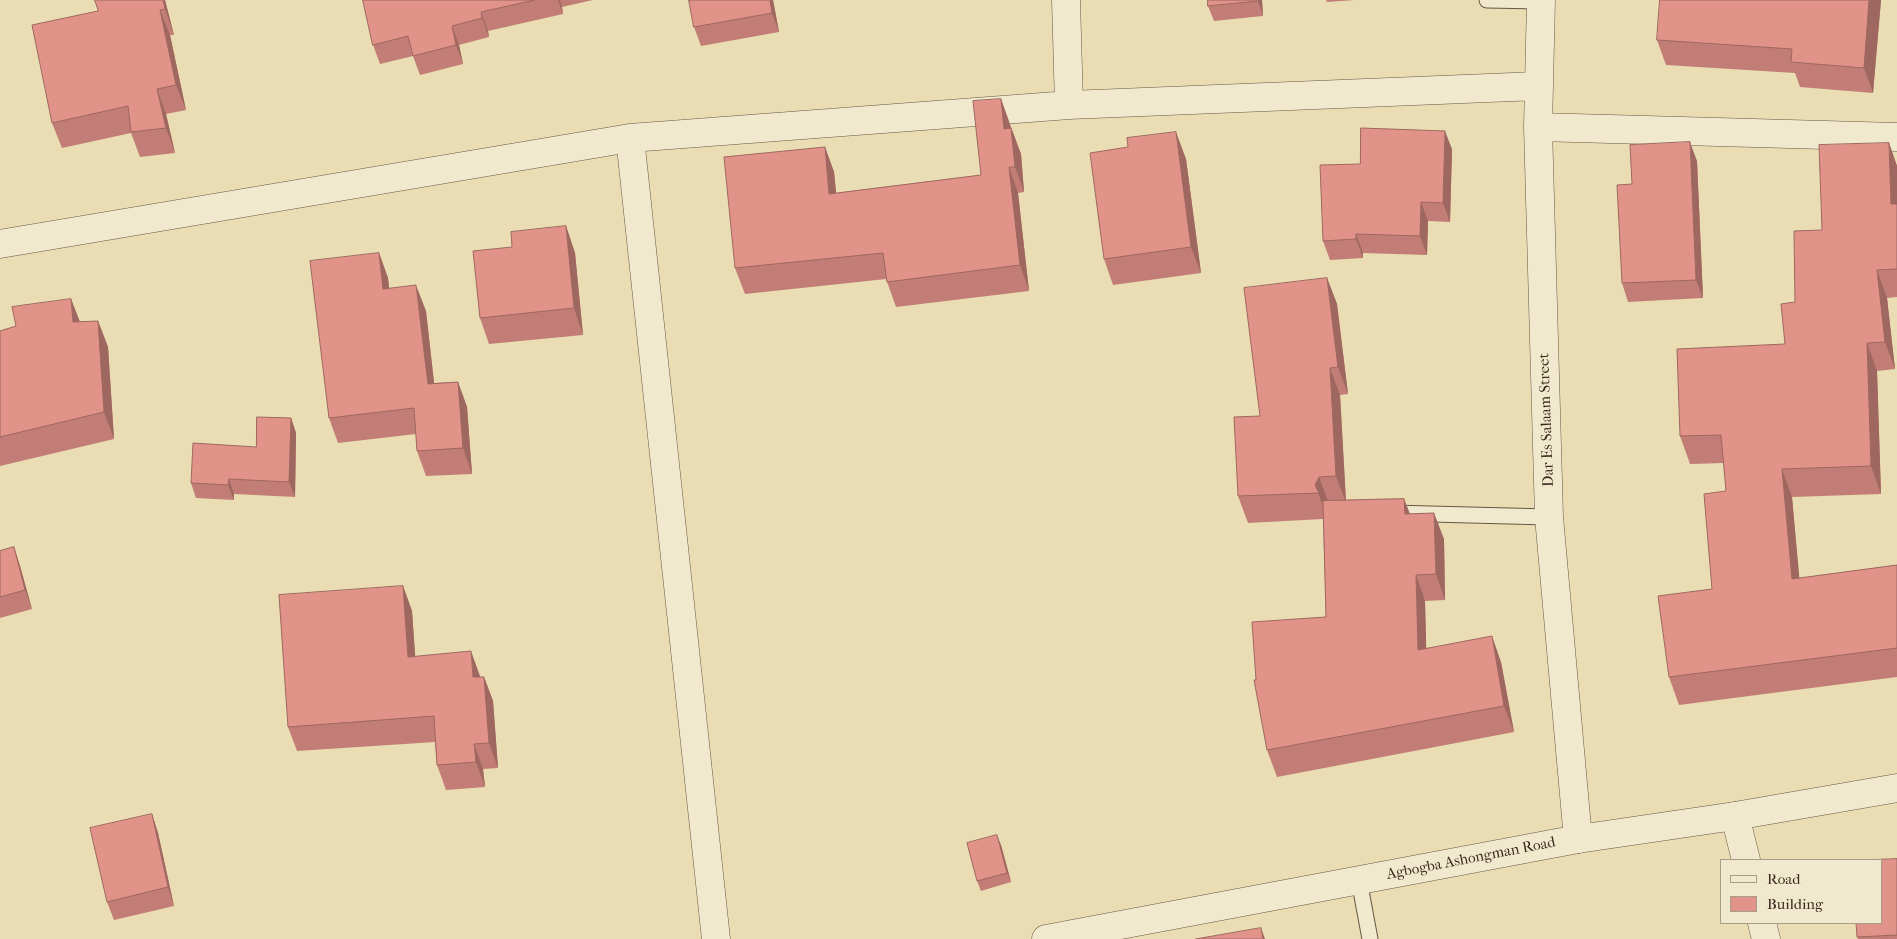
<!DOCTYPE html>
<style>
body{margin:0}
#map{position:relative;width:1897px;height:939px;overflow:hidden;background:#eaddb3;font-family:"IM FELL French Canon",serif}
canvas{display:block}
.legend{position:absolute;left:1720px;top:859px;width:162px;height:65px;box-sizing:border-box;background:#f1e9ce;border:1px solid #a89d88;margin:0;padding:6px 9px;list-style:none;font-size:15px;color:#3a2a1e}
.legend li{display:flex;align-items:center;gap:10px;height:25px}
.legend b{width:25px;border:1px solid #a89d88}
</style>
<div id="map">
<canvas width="1897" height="939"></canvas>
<ul class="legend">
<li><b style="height:6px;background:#f1e9ce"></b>Road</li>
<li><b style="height:14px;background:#e19389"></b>Building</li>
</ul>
</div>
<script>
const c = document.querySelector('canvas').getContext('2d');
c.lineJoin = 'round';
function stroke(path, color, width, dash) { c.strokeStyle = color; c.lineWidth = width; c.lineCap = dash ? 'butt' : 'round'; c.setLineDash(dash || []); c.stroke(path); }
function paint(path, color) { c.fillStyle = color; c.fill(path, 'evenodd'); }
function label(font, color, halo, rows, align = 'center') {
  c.font = font + ' "IM FELL French Canon",serif'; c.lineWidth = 4; c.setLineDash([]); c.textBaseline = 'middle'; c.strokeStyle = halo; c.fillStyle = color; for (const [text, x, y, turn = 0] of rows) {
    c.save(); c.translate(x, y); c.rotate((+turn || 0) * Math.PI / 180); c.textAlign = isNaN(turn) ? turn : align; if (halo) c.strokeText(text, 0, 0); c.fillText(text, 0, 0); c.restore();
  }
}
const service = new Path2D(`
 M 1487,0 L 1541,1
 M 1391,513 L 1549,517
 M 1359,880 L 1370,939`);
const minor = new Path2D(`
 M 1066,0 L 1069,105
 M 1541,0 L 1538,127 L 1549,517 L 1578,839
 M 1538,127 L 1897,137
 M 630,138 L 716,939
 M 0,244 L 630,138 L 1069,105 L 1538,86
 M 1735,816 L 1746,860
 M 1762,923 L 1766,939`);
const tertiary = new Path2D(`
 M 1046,939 L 1578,839 L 1735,816 L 1897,788`);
const wall = new Path2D(`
 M 165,0 L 174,35 L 170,35 L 186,110 L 166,114 L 175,153 L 140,157 L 131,133 L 62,148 L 52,123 L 98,11 Z
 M 363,0 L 593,0 L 562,7 L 563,14 L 488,31 L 489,37 L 459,45 L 463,64 L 420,75 L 413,56 L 380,64 L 373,45 Z
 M 689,0 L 773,0 L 779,32 L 701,46 L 694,27 Z
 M 1208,0 L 1262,0 L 1263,16 L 1214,21 L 1208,6 Z
 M 1326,0 L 1355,0 L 1327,2 Z
 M 1881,0 L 1873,93 L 1800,87 L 1795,73 L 1666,65 L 1657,40 Z
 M 1001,99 L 1021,154 L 1024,192 L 1018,193 L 1029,291 L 896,307 L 886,279 L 745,294 L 735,268 L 825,147 L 834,172 L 836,193 L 981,175 Z
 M 1889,143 L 1897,166 L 1897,297 L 1887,298 L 1895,369 L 1877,371 L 1881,494 L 1792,497 L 1799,578 L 1897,565 L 1897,677 L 1679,705 L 1669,677 L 1712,589 L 1726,491 L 1724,463 L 1690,464 L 1680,436 L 1785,344 L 1795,302 L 1822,230 Z
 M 1128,147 L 1186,159 L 1201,273 L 1113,285 L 1104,259 Z
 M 1452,149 L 1450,222 L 1428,221 L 1427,255 L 1363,253 L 1363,258 L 1330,260 L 1323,241 L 1360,164 Z
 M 1697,161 L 1703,298 L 1628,302 L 1622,283 L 1632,184 Z
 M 566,226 L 575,253 L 583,335 L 489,344 L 480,318 L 512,247 Z
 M 379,253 L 388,278 L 389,288 L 426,311 L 434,383 L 458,382 L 467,407 L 472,474 L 426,476 L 417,451 L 416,434 L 338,443 L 329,418 Z
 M 1327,278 L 1337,304 L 1348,394 L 1340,395 L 1346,500 L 1404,499 L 1410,514 L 1444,539 L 1445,600 L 1425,601 L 1426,648 L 1501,662 L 1514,732 L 1277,777 L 1267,750 L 1256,680 L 1326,617 L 1323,519 L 1248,523 L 1238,496 L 1260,416 Z
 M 71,299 L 80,322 L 98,321 L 108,347 L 114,439 L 0,466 L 0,331 L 16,326 Z
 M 291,418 L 296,433 L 295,497 L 234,494 L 234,500 L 196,498 L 191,483 L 256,447 Z
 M 14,547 L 20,566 L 32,609 L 0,618 L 0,551 Z
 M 403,586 L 412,611 L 415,656 L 480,677 L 484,677 L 493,701 L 498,768 L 483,769 L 485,787 L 446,790 L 437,765 L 435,742 L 297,751 L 288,727 Z
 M 152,814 L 158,833 L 174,906 L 114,920 L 107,902 Z
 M 1001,845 L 1011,882 L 981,891 L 977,881 Z
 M 1897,859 L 1897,939 L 1858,939 L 1857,937 Z`);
const shadedWall = new Path2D(`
 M 163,0 L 165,0 L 174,35 L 165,9 Z
 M 558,0 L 560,0 L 562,7 L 563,14 Z
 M 770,0 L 773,0 L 779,32 L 772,13 Z
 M 1258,0 L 1262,0 L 1263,16 L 1258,1 Z
 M 1869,0 L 1881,0 L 1873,93 L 1864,68 Z
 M 160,10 L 170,35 L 186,110 L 176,85 Z
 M 481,12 L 488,31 L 489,37 L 482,18 Z
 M 452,26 L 459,45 L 463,64 L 456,45 Z
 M 157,89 L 166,114 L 175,153 L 166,128 Z
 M 1001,99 L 1010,125 L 1013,149 L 1011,128 L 1021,154 L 1024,192 L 1015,167 L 1004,129 Z
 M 1445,131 L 1452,149 L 1450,222 L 1443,203 Z
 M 1176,132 L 1186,159 L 1201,273 L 1191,247 Z
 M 1690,142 L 1697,161 L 1703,298 L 1696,280 Z
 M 1889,143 L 1897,166 L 1897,222 L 1891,204 Z
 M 825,147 L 834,172 L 839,220 L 829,194 Z
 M 1009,167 L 1018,193 L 1029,291 L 1020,265 Z
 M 1421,202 L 1428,221 L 1427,255 L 1420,236 Z
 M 566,226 L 575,253 L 583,335 L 574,308 Z
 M 1356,234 L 1363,253 L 1363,258 L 1356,239 Z
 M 379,253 L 388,278 L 392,314 L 383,289 Z
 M 1877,270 L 1887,298 L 1895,369 L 1885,342 Z
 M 1327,278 L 1337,304 L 1348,394 L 1338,367 Z
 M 416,285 L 426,311 L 437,409 L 428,384 Z
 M 71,299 L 81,325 L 73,322 Z
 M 98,321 L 108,347 L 114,439 L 104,412 Z
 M 1867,343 L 1877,371 L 1881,494 L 1871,466 Z
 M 1330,368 L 1340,395 L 1346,503 L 1336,476 Z
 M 458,382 L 467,407 L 472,474 L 463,448 Z
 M 291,418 L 296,433 L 295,497 L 289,482 Z
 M 1782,469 L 1792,497 L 1802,607 L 1792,579 Z
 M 1319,477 L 1329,504 L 1325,511 L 1315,485 Z
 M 229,479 L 234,494 L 234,500 L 228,485 Z
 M 1404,499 L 1414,525 L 1405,514 Z
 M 1434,513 L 1444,539 L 1445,600 L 1436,574 Z
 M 14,547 L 20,566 L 32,609 L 25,590 Z
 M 1416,575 L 1425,601 L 1427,676 L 1418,650 Z
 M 403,586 L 412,611 L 417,681 L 408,657 Z
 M 1492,636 L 1501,662 L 1514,732 L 1504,706 Z
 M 471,651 L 480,676 L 482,702 L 473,677 Z
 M 484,677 L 493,701 L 498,768 L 489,743 Z
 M 474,744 L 483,769 L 485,787 L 476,762 Z
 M 152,814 L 158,833 L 174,906 L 168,887 Z
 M 997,835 L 1001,845 L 1011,882 L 1007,873 Z
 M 1261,928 L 1265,939 L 1263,939 Z`);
const building = new Path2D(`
 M 95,0 L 163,0 L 165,9 L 160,10 L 176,85 L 157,89 L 166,128 L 131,132 L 128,106 L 52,123 L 32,25 L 98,11 Z
 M 363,0 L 535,0 L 481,12 L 482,18 L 452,26 L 456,45 L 413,56 L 408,36 L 373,45 Z
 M 689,0 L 770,0 L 772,13 L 694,27 Z
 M 1208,0 L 1258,0 L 1258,1 L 1208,6 Z
 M 1660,0 L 1869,0 L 1864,68 L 1791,62 L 1792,49 L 1657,40 Z
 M 1001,99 L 1004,129 L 1011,128 L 1015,167 L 1009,167 L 1020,265 L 887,282 L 883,253 L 735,268 L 724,157 L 825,147 L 829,194 L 981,175 L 973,101 Z
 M 1361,128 L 1445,131 L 1443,203 L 1421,202 L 1420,236 L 1356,234 L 1356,239 L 1323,241 L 1320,165 L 1360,164 Z
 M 1176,132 L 1191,247 L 1104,259 L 1090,153 L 1128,147 L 1127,138 Z
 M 1690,142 L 1696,280 L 1622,283 L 1617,185 L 1632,184 L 1630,145 Z
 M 1889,143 L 1891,204 L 1897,204 L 1897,269 L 1877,270 L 1885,342 L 1867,343 L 1871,466 L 1782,469 L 1792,579 L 1897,565 L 1897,648 L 1669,677 L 1658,596 L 1712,589 L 1704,494 L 1726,491 L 1721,435 L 1680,436 L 1677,349 L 1785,344 L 1781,304 L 1795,302 L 1794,231 L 1822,230 L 1819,145 Z
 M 566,226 L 574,308 L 480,318 L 473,251 L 512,247 L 511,232 Z
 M 379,253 L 383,289 L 416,285 L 428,384 L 458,382 L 463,448 L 417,451 L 414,408 L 329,418 L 310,261 Z
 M 1327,278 L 1338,367 L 1330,368 L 1336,476 L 1319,477 L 1315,485 L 1319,493 L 1238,496 L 1234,417 L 1260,416 L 1244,288 Z
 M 71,299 L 73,322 L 98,321 L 104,412 L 0,437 L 0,331 L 16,326 L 12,307 Z
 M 257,417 L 291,418 L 289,482 L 229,479 L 228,485 L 191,483 L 193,443 L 256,447 Z
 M 1404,499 L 1405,514 L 1434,513 L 1436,574 L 1416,575 L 1418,650 L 1492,636 L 1504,706 L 1267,750 L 1254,680 L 1256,680 L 1252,622 L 1326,617 L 1323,501 Z
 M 14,547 L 25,590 L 0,597 L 0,551 Z
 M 403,586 L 408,657 L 471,651 L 473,677 L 484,677 L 489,743 L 474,744 L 476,762 L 437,765 L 434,716 L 288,727 L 279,595 Z
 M 152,814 L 168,887 L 107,902 L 90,828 Z
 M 997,835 L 1007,873 L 977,881 L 967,843 Z
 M 1897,859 L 1897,935 L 1857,937 L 1856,923 L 1881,923 L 1881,860 L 1866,860 Z
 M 1261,928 L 1263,939 L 1196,939 Z`);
const streetNames = [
 ["Dar Es Salaam Street",1547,420,-92],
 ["Agbogba Ashongman Road",1471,859,-11]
];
stroke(service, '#665743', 17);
stroke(minor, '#665743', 29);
stroke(tertiary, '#665743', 29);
stroke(service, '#f1e9ce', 15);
stroke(minor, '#f1e9ce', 28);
stroke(tertiary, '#f1e9ce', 28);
paint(wall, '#c27e76');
paint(shadedWall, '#9e6760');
paint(building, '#e19389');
stroke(building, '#9e6760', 1);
label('15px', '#3a2a1e', '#f1e9ce', streetNames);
</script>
